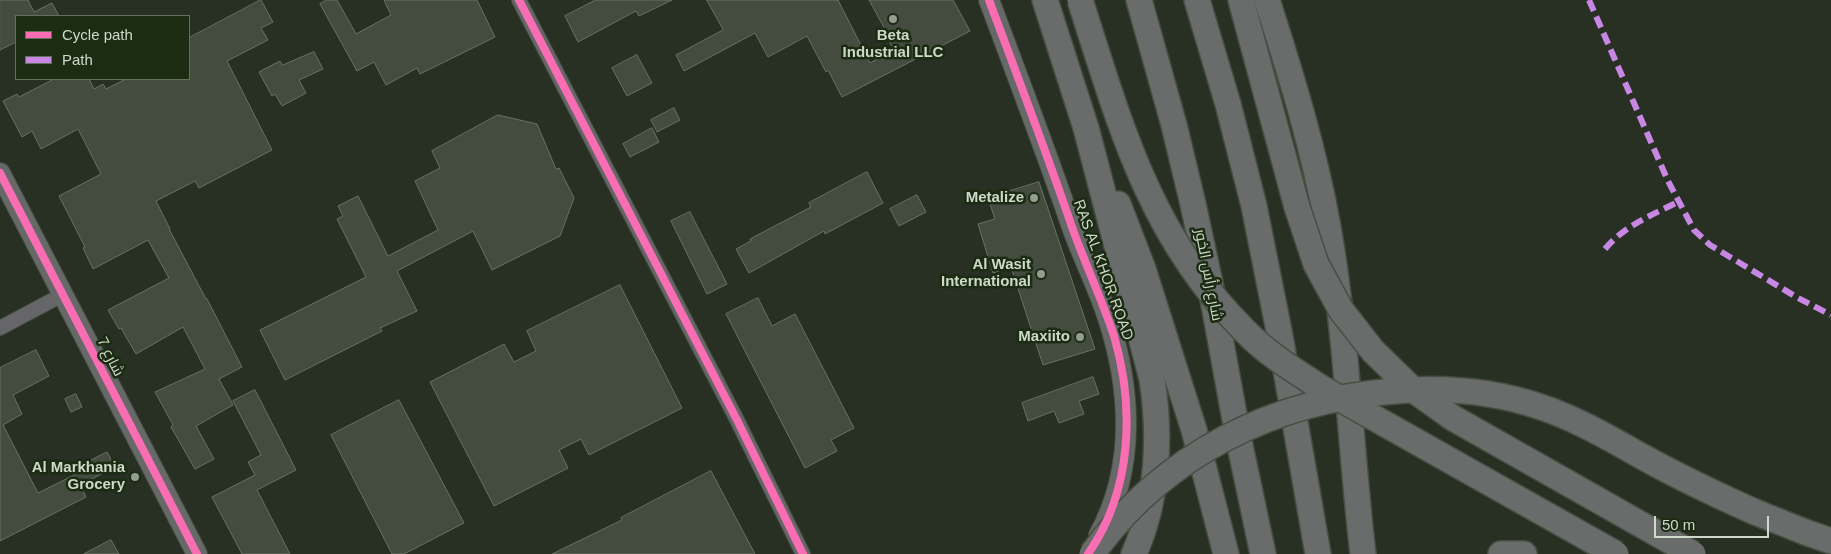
<!DOCTYPE html>
<meta charset="utf-8">
<style>
body{margin:0}
#map{position:relative;width:1831px;height:554px;overflow:hidden;background:#273022;font-family:Helvetica,sans-serif}
canvas{display:block}
.legend{position:absolute;left:15px;top:15px;width:175px;height:65px;box-sizing:border-box;background:#1b2c13;border:1px solid #62715c;margin:0;padding:6px 9px;list-style:none;font-size:15px;color:#cdd9c9}
.legend li{display:flex;align-items:center;gap:10px;height:25px}
.legend b{width:25px;border:1px solid #62715c}
.scale{position:absolute;left:1654px;top:516px;width:115px;height:22px;box-sizing:border-box;border:2px solid #cdd9c9;border-top:0;padding-left:6px;font-size:15px;line-height:18px;white-space:nowrap;color:#cdd9c9;-webkit-text-stroke:4px #1b2c13;paint-order:stroke}
</style>
<div id="map">
<canvas width="1831" height="554"></canvas>
<ul class="legend">
<li><b style="height:6px;background:#f96db3"></b>Cycle path</li>
<li><b style="height:6px;background:#c787e3"></b>Path</li>
</ul>
<div class="scale">50 m</div>
</div>
<script>
const c = document.querySelector('canvas').getContext('2d');
c.lineJoin = 'round';
function paint(path, color) { c.fillStyle = color; c.fill(path, 'evenodd'); }
function stroke(path, color, width, dash) { c.strokeStyle = color; c.lineWidth = width; c.lineCap = dash ? 'butt' : 'round'; c.setLineDash(dash || []); c.stroke(path); }
function label(font, color, halo, rows, align = 'center') {
  c.font = font + ' Helvetica,Cairo,sans-serif'; c.lineWidth = 5; c.setLineDash([]); c.textBaseline = 'middle'; c.strokeStyle = halo; c.fillStyle = color; for (const [text, x, y, turn = 0] of rows) {
    c.save(); c.translate(x, y); c.rotate((+turn || 0) * Math.PI / 180); c.textAlign = isNaN(turn) ? turn : align; if (halo) c.strokeText(text, 0, 0); c.fillText(text, 0, 0); c.restore();
  }
}
const building = new Path2D(`
 M 0,0 L 28,0 L 34,12 L 52,3 L 59,16 L 16,16 L 16,42 L 0,50 Z
 M 261,0 L 273,22 L 261,28 L 268,40 L 227,61 L 272,150 L 199,188 L 195,181 L 156,201 L 170,229 L 169,229 L 206,299 L 207,299 L 242,367 L 219,379 L 233,405 L 196,426 L 214,459 L 195,469 L 171,427 L 173,425 L 155,392 L 205,369 L 183,327 L 136,354 L 121,328 L 119,329 L 108,310 L 169,278 L 148,240 L 93,269 L 83,248 L 85,247 L 59,196 L 101,174 L 78,129 L 41,149 L 32,131 L 22,137 L 3,101 L 17,94 L 19,97 L 54,79 L 89,79 L 94,89 L 103,84 L 106,89 L 126,79 L 189,79 L 189,38 Z
 M 327,0 L 337,0 L 356,34 L 391,15 L 384,0 L 477,0 L 495,37 L 420,74 L 417,68 L 386,85 L 374,62 L 357,71 L 320,4 Z
 M 596,0 L 672,0 L 639,16 L 636,11 L 578,42 L 565,16 Z
 M 707,0 L 838,0 L 870,63 L 894,50 L 884,32 L 886,31 L 869,0 L 953,0 L 970,31 L 842,97 L 828,70 L 826,72 L 807,36 L 768,57 L 755,33 L 684,71 L 676,55 L 723,30 Z
 M 314,52 L 323,69 L 299,80 L 306,93 L 282,106 L 275,94 L 272,96 L 259,72 L 280,61 L 282,65 Z
 M 637,55 L 652,83 L 627,96 L 612,68 Z
 M 674,108 L 680,120 L 657,132 L 651,120 Z
 M 498,115 L 537,124 L 556,169 L 559,168 L 574,198 L 560,236 L 492,270 L 473,231 L 397,271 L 417,311 L 380,328 L 382,331 L 285,380 L 260,330 L 366,277 L 337,219 L 343,216 L 338,206 L 358,196 L 388,256 L 438,230 L 415,181 L 440,168 L 432,151 Z
 M 652,128 L 659,142 L 630,157 L 623,144 Z
 M 867,172 L 883,203 L 825,234 L 824,231 L 749,273 L 736,249 L 751,241 L 750,239 L 811,207 L 809,203 Z
 M 1039,182 L 1095,349 L 1043,365 L 1011,267 L 993,273 L 978,224 L 995,219 L 988,198 Z
 M 917,195 L 926,212 L 899,226 L 890,209 Z
 M 690,212 L 727,284 L 707,294 L 671,221 Z
 M 620,285 L 682,408 L 589,455 L 581,439 L 559,450 L 568,468 L 494,506 L 430,382 L 504,344 L 514,362 L 536,351 L 527,331 Z
 M 758,298 L 772,326 L 795,314 L 854,428 L 831,440 L 837,451 L 805,468 L 726,314 Z
 M 36,350 L 49,376 L 13,395 L 22,414 L 3,425 L 38,493 L 80,472 L 77,467 L 107,452 L 115,467 L 80,485 L 86,497 L 0,541 L 0,368 Z
 M 1093,377 L 1099,394 L 1079,401 L 1084,414 L 1059,423 L 1054,411 L 1028,421 L 1022,403 Z
 M 255,390 L 296,470 L 257,490 L 290,554 L 242,554 L 212,497 L 255,475 L 248,462 L 261,455 L 233,401 Z
 M 76,394 L 82,407 L 71,412 L 65,399 Z
 M 399,400 L 464,523 L 404,554 L 392,554 L 331,435 Z
 M 711,471 L 755,554 L 552,554 L 622,520 L 621,518 Z
 M 111,540 L 119,554 L 84,554 Z`);
const street = new Path2D(`
 M 519,0 L 737,420 L 803,554
 M 0,328 L 62,295`);
const secondary = new Path2D(`
 M 989,0 C 1017,75 1046,151 1072,227 C 1083,258 1098,287 1108,318 C 1131,389 1136,467 1099,535
 M 0,173 L 197,554`);
const highway = new Path2D(`
 M 1045,0 L 1086,128 L 1152,379 C 1161,437 1158,500 1134,554
 M 1139,0 L 1174,125 L 1193,204 L 1210,283 L 1238,436 L 1263,554
 M 1197,0 L 1228,104 L 1254,206 L 1280,336 L 1318,554
 M 1241,0 L 1297,207
 M 1267,0 C 1291,75 1314,149 1328,227 C 1347,335 1350,445 1363,554
 M 1118,204 L 1143,269 L 1194,430 L 1226,554
 M 1755,512 L 1805,532 L 1831,541
 M 1501,554 L 1524,554`);
const highwayBridge = new Path2D(`
 M 1080,0 C 1119,122 1150,237 1244,330 C 1267,354 1295,371 1323,389 L 1616,554
 M 1297,207 L 1316,264 L 1341,310 L 1373,351 L 1411,388 L 1453,418 L 1693,554
 M 1092,554 C 1164,454 1274,400 1395,391 C 1444,387 1494,391 1541,407 C 1577,419 1609,438 1643,457 C 1679,477 1717,495 1755,512`);
const quiet = new Path2D(`
 M 1589,0 L 1668,181 L 1694,230 L 1710,245 L 1798,298 L 1831,315
 M 1605,249 C 1624,226 1652,215 1678,202`);
const cycleway = new Path2D(`
 M 519,0 L 737,420 L 803,554
 M 989,0 C 1017,75 1046,151 1072,227 C 1085,264 1102,299 1114,336 C 1135,408 1132,491 1088,554
 M 0,173 L 197,554`);
const markers = [
 [893,19,5,"#939e8f"],
 [1034,198,5,"#939e8f"],
 [1041,274,5,"#939e8f"],
 [1080,337,5,"#939e8f"],
 [135,477,5,"#939e8f"]
];
const poiNames = [
 ["Beta",893,36,"center"],
 ["Industrial LLC",893,53,"center"],
 ["Metalize",1024,198],
 ["Al Wasit",1031,265],
 ["International",1031,282],
 ["Maxiito",1070,337],
 ["Al Markhania",125,468],
 ["Grocery",125,485]
];
const streetNames = [
 ["RAS AL KHOR ROAD",1103,270,70],
 ["شارع رأس الخور",1208,275,79],
 ["شارع 7",110,357,63]
];
paint(building, '#444c40');
stroke(building, '#687165', 1);
stroke(street, '#464e41', 16);
stroke(secondary, '#464e41', 22);
stroke(highway, '#464e41', 28);
stroke(street, '#666668', 14);
stroke(secondary, '#676868', 20);
stroke(highway, '#6a6c6c', 25);
stroke(highwayBridge, '#464e41', 28, []);
stroke(highwayBridge, '#6a6c6c', 25);
stroke(quiet, '#c787e3', 6, [12, 6]);
stroke(cycleway, '#f96db3', 8);
for (const [x, y, r, color] of markers) { const dot = new Path2D(); dot.arc(x, y, r, 0, 2 * Math.PI); c.fillStyle = color; c.fill(dot); stroke(dot, '#1b2c13', 2); }
label('bold 15px', '#cdd9c9', '#1b2c13', poiNames, 'right');
label('15px', '#cdd9c9', '#1b2c13', streetNames);
</script>
